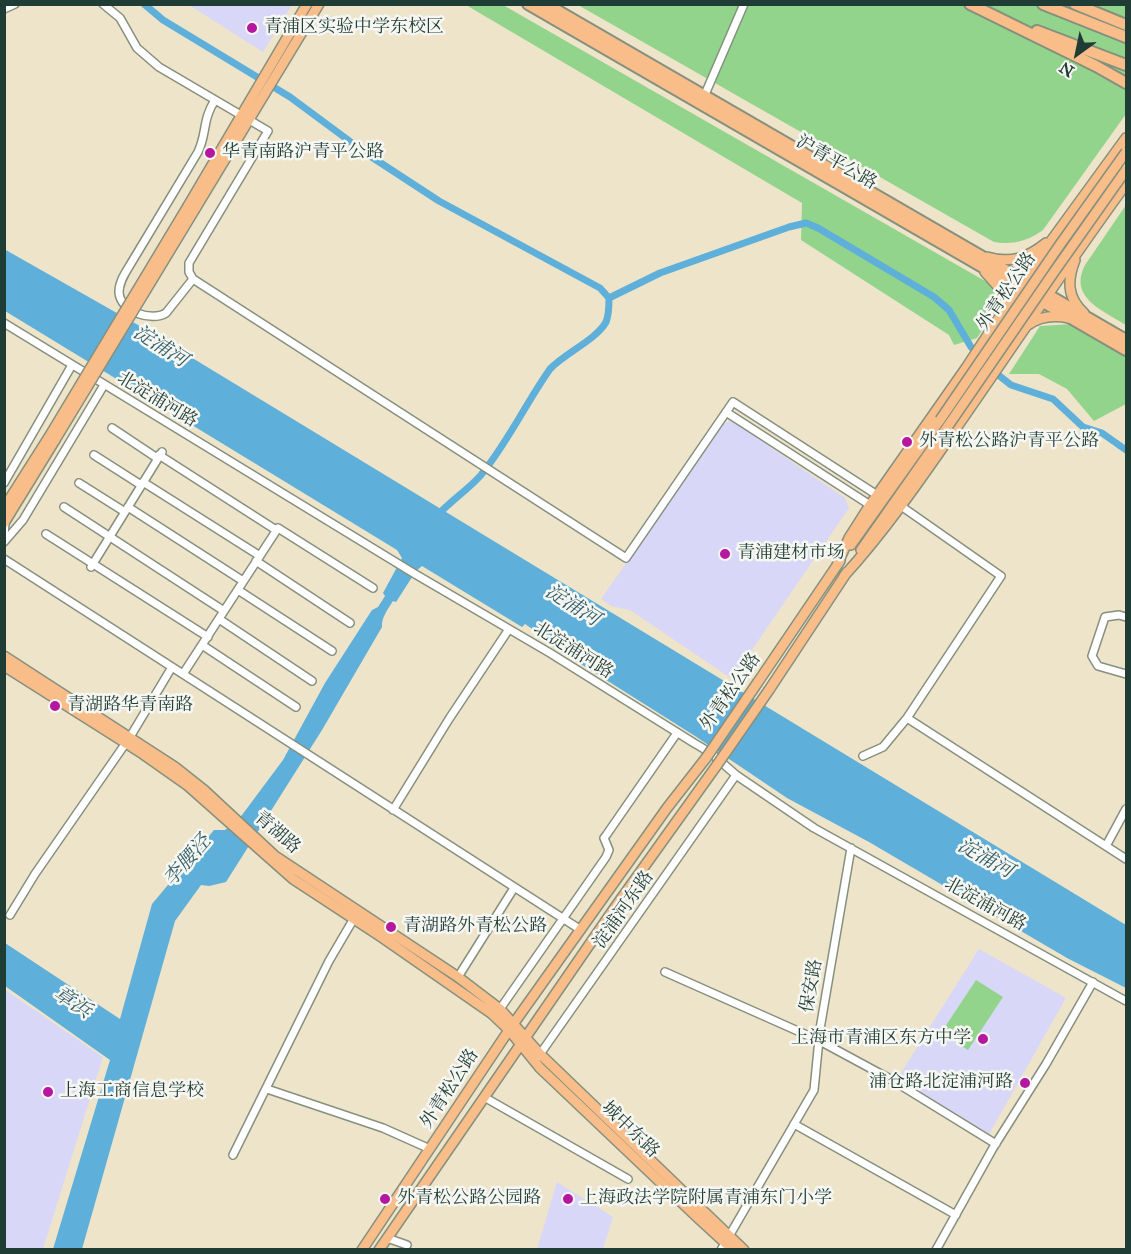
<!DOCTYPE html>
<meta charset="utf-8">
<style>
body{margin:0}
#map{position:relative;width:1131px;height:1254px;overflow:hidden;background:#ede4ca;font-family:"IM FELL Great Primer",serif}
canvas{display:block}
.frame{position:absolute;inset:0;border:6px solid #1f3d34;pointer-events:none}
.north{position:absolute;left:1047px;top:24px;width:60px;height:60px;-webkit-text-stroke:4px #f6f6f2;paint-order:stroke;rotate:213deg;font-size:16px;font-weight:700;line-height:24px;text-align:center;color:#1f3d34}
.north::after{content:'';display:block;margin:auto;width:21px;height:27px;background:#1f3d34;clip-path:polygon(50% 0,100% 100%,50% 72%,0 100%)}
</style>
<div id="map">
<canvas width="1131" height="1254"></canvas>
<div class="frame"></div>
<div class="north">N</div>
</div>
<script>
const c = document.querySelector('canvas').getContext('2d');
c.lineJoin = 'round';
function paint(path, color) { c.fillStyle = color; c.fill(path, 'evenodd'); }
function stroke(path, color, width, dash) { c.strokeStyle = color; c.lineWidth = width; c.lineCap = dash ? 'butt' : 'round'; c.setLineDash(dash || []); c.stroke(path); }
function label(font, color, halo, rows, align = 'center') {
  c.font = font + ' "IM FELL Great Primer","Noto Serif SC",serif'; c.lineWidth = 5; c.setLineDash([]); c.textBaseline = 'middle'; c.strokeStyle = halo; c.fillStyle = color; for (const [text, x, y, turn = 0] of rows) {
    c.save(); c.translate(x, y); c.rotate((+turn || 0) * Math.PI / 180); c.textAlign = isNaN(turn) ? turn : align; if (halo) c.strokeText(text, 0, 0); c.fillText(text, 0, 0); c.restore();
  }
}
const built = new Path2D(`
 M 189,5 L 292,5 L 263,52 Z
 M 729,421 L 735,423 L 845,498 L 849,508 L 732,679 L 630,610 L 611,606 L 601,599 L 722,425 Z
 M 979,949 L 1066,998 L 989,1134 L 897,1079 Z
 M 4,989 L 103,1057 L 43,1249 L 5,1249 Z
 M 557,1182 L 613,1217 L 603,1249 L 537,1249 Z`);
const green = new Path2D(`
 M 466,5 L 503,5 L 992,285 L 999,301 L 998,307 L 977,338 L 954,345 L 949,335 L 801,240 L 802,203 Z
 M 578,5 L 1126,5 L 1126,114 L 1043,230 C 1028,241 1012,245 994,242 Z
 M 1126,205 L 1126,325 C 1104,311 1068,298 1085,265 Z
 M 1073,324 L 1126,356 L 1126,404 L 1094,421 L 1067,389 L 1039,374 L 1009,374 L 1040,326 Z
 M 976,980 L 1003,997 L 968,1050 L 941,1033 Z`);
const water = new Path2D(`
 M 4,249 L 138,325 L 1126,925 L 1126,988 L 1067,958 L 869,842 L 787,798 L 695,736 L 546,642 L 547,639 L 525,624 L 522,627 L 422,566 L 416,571 L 396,602 L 393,601 C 388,609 381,618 382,627 L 322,730 L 226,882 L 209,886 L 201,885 L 175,921 L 82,1249 L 53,1249 L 110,1060 L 5,986 L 5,943 L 120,1019 L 152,904 L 214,830 L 225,830 L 242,815 L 283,760 L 325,683 L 372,610 L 378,607 L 385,596 L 383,593 L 402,558 L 397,550 L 5,311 Z`);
const canal = new Path2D(`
 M 144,4 L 163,20 L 290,97 L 367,154 L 439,201 L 600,288 L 609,298 C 609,306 609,315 606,322 C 596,340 565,353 550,369 C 526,403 508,442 481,475 C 468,490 450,501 437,516
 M 609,298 L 660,273 L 789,227 L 806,223 L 818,228 L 934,297 L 949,310 L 971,347 L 979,356
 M 992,370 L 1011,385 L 1053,399 L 1083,427 L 1102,433 L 1126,450`);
const minor = new Path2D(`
 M 103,4 L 120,18 L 137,48 L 159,67 L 268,131 L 189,263 L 189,272 L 193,279 L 626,558 L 733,402 L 877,495
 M 4,9 L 15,4
 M 703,99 L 744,4
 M 193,279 L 166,313 C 152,322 120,312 119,292 C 119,282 125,273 130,265 L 198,152 C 207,134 202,120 215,100
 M 4,323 L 415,574 L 550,653 L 694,743 L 711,753 L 736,775 L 814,828 L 1126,1001
 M 726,412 L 870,505
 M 112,428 L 157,458
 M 94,455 L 141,485
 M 159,455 L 276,530
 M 143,482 L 260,556
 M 4,483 L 72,365
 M 79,483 L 125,512
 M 901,506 L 1001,576 L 907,718 L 1126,859
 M 64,507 L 224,611
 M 128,507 L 243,581
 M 46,534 L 208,637
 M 4,537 L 5,523
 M 4,542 L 23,520 L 104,385
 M 4,559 L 581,930
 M 256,561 L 350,623
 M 91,567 L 162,452
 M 238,590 L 332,651
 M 1126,617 L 1119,615 L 1105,617 L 1092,656 L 1098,666 L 1126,674
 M 219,619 L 312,681
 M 202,645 L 296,707
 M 183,674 L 278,528 L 373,588
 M 863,756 L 883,747 L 907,718
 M 393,810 L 449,719 L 509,629
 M 1106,846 L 1126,809
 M 10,915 L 35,874 L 130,737 L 172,667
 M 665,972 L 818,1040 L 892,1080 L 996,1144
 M 458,977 L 514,888
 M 500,1009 L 606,857 L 609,850 L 604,838 L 607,834 L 677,733
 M 538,1057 L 736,775
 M 267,1089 L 383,1128 L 430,1149
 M 484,1097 L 628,1179
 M 794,1124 L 956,1215
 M 233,1155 L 329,961 L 353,920
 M 387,1238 L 407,1245
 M 721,1250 L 814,1090 L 820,1029 L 851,848
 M 936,1250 L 993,1148 L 1046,1064 L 1093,982`);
const major = new Path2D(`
 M 188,206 L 307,4
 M 195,209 L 319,4
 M 987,257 C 1011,264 1027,258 1046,243
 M 1075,260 C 1067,280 1067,298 1084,313
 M 985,272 L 1002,291 L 1005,309
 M 1028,325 C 1040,316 1054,315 1069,318
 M 4,508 L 49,437
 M 4,523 L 55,440
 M 851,545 L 940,420
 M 861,550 L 948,426
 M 837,565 L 849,538 L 870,505 L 966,368 L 1035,263 L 1126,138
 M 844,576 C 884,532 918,483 952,434 C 1010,351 1066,266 1126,184
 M 4,656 L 175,767 L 204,790 L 275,856 L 458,977 L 500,1009 L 540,1054 L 744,1250
 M 4,666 L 143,754 L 187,785 L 293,879 L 383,938 L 491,1013 L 509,1030 L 540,1068 L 698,1218 L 733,1250
 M 758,682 L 840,561
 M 769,690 L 847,572
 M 362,1250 L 509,1030 L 667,808 L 706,758
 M 379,1250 L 616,906 L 717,765`);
const highway = new Path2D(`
 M 528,4 L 1126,350
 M 546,4 L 1126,340
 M 970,4 L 1096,66 L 1126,83
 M 1043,4 L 1126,37
 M 1075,4 L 1126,25
 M 1037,31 L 1126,65`);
const majorBridge = new Path2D(`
 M 940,420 L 1059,246 L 1126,152
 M 948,426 L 1054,272 L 1126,170
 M 49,437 L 188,206
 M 55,440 L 195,209
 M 706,758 L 758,682
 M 717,765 L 769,690`);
const markers = [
 [252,28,6,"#b5179e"],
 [210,153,6,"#b5179e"],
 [907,442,6,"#b5179e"],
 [725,554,6,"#b5179e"],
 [55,706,6,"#b5179e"],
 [391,927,6,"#b5179e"],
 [983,1039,6,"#b5179e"],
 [1025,1083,6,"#b5179e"],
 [48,1092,6,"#b5179e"],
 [385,1199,6,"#b5179e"],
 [568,1199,6,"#b5179e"]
];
const poiNames = [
 ["青浦区实验中学东校区",264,28],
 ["华青南路沪青平公路",222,153],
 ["外青松公路沪青平公路",919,442],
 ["青浦建材市场",737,554],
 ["青湖路华青南路",67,706],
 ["青湖路外青松公路",403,927],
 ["上海市青浦区东方中学",971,1039,"right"],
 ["浦仓路北淀浦河路",1013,1083,"right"],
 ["上海工商信息学校",60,1092],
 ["外青松公路公园路",397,1199],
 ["上海政法学院附属青浦东门小学",580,1199]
];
const streetNames = [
 ["沪青平公路",836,163,30],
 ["外青松公路",1007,292,-56],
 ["北淀浦河路",157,400,31],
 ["北淀浦河路",573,651,32],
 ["外青松公路",731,692,-55],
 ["青湖路",277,833,41],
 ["北淀浦河路",985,905,29],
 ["淀浦河东路",624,910,-55],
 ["保安路",812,986,-80],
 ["外青松公路",450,1089,-57],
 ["城中东路",630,1130,44]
];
const waterNames = [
 ["淀浦河",160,347,32],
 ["淀浦河",572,606,32],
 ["淀浦河",985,859,29],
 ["李腰泾",188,861,-49],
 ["章浜",72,1003,34]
];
paint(built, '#d9d7f8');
paint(green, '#92d48b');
paint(water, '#5eafd9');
stroke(canal, '#5eafd9', 7);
stroke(minor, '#86907f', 10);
stroke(major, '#86907f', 12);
stroke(highway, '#86907f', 14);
stroke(minor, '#fff', 7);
stroke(major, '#f8bd88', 9);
stroke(highway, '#f8bd88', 10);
stroke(majorBridge, '#86907f', 12, []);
stroke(majorBridge, '#f8bd88', 9);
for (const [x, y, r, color] of markers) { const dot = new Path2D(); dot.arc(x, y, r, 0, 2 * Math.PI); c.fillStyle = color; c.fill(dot); stroke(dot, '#f6f6f2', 2); }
label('18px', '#1f3d34', '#f6f6f2', poiNames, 'left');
label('18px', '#1f3d34', '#f6f6f2', streetNames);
label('italic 20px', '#325f66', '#f6f6f2', waterNames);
</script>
